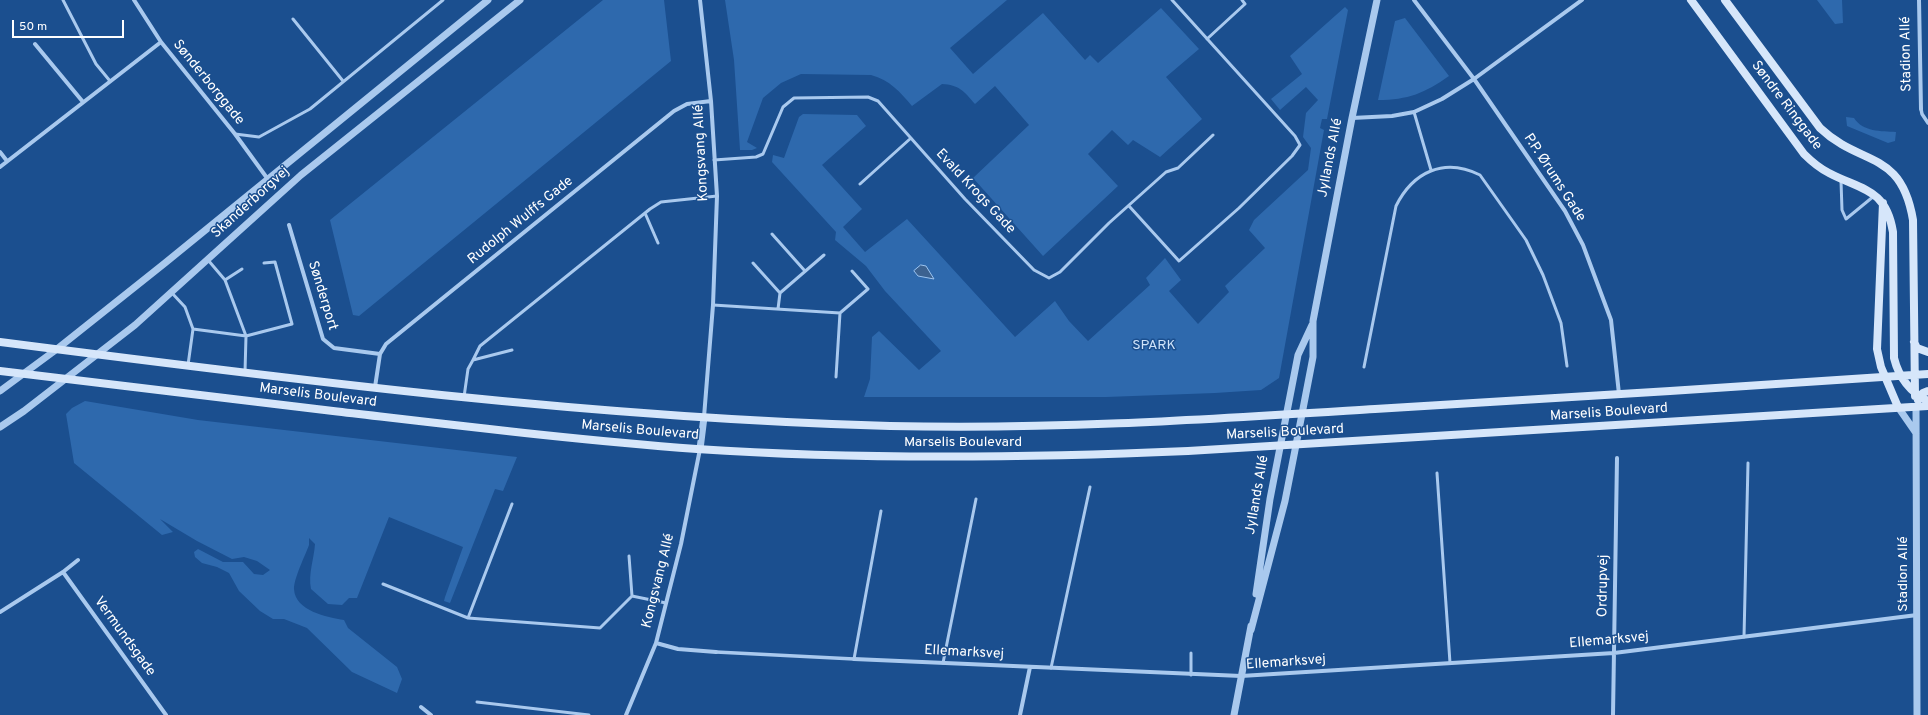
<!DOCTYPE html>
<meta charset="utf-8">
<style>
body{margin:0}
#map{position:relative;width:1928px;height:715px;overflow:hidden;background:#1b4f8f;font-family:Overpass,sans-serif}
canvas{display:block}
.scale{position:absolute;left:12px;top:20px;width:112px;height:18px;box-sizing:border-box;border:2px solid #fff;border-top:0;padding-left:5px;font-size:12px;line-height:14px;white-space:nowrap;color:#fff;-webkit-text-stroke:3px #1b4f8f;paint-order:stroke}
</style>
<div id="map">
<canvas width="1928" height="715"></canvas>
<div class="scale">50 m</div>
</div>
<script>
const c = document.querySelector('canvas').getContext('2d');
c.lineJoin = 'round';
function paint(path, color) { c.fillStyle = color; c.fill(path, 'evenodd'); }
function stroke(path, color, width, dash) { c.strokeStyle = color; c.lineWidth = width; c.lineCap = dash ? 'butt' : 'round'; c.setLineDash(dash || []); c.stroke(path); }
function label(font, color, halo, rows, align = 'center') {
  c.font = font + ' Overpass,sans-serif'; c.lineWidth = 3; c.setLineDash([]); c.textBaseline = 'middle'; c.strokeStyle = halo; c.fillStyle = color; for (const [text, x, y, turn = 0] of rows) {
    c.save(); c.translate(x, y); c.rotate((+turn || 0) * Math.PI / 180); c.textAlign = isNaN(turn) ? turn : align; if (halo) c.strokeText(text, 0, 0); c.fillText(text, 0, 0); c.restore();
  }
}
const green = new Path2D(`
 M 603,0 L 664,0 L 671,61 L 359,316 L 353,315 L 330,220 Z
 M 725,0 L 1007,0 L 950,48 L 973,74 L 1043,13 L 1085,60 L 1090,55 L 1098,63 L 1161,8 L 1199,49 L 1166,77 L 1202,119 L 1160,157 L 1133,140 L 1128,145 L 1112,130 L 1088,154 L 1118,186 L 1043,256 L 973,178 L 1029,125 L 995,86 L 975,104 C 964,91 959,85 942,84 L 912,106 C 900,92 890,80 871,75 L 801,74 L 781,83 L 763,98 L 747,142 L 757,148 L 752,150 L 740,150 L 734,60 Z
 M 1817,0 L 1842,0 L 1843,23 L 1835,24 Z
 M 1345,7 L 1348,10 L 1327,119 L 1322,119 L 1320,128 L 1324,130 L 1279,378 L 1261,390 L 1215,393 L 1106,397 L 864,397 L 870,379 L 872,337 L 879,331 L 919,370 L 941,351 L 885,291 L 866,266 L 835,240 L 836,232 L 772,162 L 773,155 L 784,158 L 799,117 L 803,114 L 857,115 L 866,126 L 822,165 L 862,209 L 843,227 L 865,252 L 907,219 L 1015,337 L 1055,301 L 1069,321 L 1088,341 L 1150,285 L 1146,278 L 1165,258 L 1181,280 L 1169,291 L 1198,324 L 1229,292 L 1225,286 L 1265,248 L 1249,230 L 1254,220 L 1308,170 L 1311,148 L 1303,137 L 1306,113 L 1318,100 L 1306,87 L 1280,110 L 1271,99 L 1302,74 L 1290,56 Z
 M 1405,18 L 1449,76 C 1425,93 1408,100 1378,100 L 1395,21 Z
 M 1846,117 L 1854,118 C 1863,132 1881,131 1896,132 L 1895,141 L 1888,143 L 1847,126 Z
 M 85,401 L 198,420 L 517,457 L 503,491 L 495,489 L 450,603 L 444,601 L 445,597 L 463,547 L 389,517 L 357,598 L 349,598 L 342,605 L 328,604 L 311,589 C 308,574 314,559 315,544 L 309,538 L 309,545 C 305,556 294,578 294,589 C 295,611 327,617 344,620 L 348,628 L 397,667 L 402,679 L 397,693 L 352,672 L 307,628 L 284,619 L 273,619 L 260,611 L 239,591 L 229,573 L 217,567 L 202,563 L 195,557 L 194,552 L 198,549 L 223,562 L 243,562 L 254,574 L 263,575 L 270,570 L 257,561 L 244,557 L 232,559 L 197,541 L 160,519 L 173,532 L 162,535 L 74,463 L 66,414 L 72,408 Z`);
const water = new Path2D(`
 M 921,265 L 926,266 L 934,279 L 918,276 L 914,271 Z`);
const service = new Path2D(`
 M 63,0 L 96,64 L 110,81
 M 293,19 L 343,81
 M 1207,39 L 1245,4 L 1242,0
 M 1414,112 L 1431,170
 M 235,134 L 259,137 L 310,109 L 443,0
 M 714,160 L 756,157 L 763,154 L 783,107 L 794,98 L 868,97 L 878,101 L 965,199 L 1034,270 L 1049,278 L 1060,272 L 1109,223 L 1166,172 L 1178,168 L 1213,135
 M 1841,181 L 1842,210 L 1846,219 L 1874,196
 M 860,184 L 911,138
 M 1129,206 L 1179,261 L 1239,208 L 1292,156 L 1300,145 L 1295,136 L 1172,0
 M 645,213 L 658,243
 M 772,234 L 805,271
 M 208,260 L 225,280 L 246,336 L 245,372
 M 753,263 L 780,293
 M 225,280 L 242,269
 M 171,292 L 185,307 L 193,329 L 188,365
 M 713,305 L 840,313 L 868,289 L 852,271
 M 778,309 L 780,293 L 824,255
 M 193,329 L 246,336 L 292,324 L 275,262 L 264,263
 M 473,360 L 480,346 L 650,209 L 661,202 L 717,196
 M 1364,367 L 1396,206 C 1413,172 1444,157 1480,175 L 1526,240 L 1543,275 L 1561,323 L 1567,366
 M 836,377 L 840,313
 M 464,397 L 468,369 L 473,360 L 512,350
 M 1437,473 L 1450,663
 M 629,556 L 632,596
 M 383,584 L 468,618 L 600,628 L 632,596 L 666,603
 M 468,618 L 512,504
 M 1744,637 L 1748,463
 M 1191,653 L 1191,675
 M 854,659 L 881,511
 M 943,663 L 976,499
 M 1051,668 L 1090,487
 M 477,702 L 589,715`);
const pedestrian = new Path2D(`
 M 1921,109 L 1922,114 L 1928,123
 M 716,652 L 854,659`);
const minor = new Path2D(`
 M 134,0 L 161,42 L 235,134 L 267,178
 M 700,0 L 711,101 L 717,196 L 713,305 L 704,417
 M 1414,0 L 1474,79 L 1565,211 L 1583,245 L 1611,320 L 1619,394
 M 1919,0 L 1921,109
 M 35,44 L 83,102
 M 1352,118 L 1392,116 L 1414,112 L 1442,99 L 1474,79 L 1582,0
 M 0,152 L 7,161
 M 0,167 L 161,42
 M 289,225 L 323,339 L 334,348 L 380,354
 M 375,387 L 380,354 L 386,344 L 674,111 L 687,104 L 711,101
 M 63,572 L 166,715
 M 0,612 L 63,572 L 78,560
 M 656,643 L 678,649 L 716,652
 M 854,659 L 1241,676 L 1614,653 L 1917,615
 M 421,707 L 431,715
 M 626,715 L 656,643 L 681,544 L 700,449
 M 1020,715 L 1030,667
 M 1613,715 L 1617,458`);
const tertiary = new Path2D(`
 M 0,391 L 57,349 L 165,263 L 488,0
 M 1916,406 L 1917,715
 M 1898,407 L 1916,433
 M 0,427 L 24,411 L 135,325 L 301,175 L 520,0
 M 700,449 L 704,417
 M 1256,594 L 1270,499 L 1298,355 L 1312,325
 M 1251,630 L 1285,501 L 1296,445 L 1313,357 L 1313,321 L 1352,118 L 1377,0
 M 1234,715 L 1251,626`);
const secondary = new Path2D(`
 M 1691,0 L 1804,154 C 1812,162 1819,168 1829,173 C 1861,190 1886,188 1893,232 L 1894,358 C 1899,378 1910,392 1928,401
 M 1725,0 L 1820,128 C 1861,167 1901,149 1913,220 L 1915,396
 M 1883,203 L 1877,349 L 1881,367 L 1898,407
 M 0,342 C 295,380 592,418 890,426 C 1052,430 1214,419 1375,409 C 1559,398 1744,387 1928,374
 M 1914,342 L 1917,348 L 1928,352
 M 0,371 C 111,385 222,398 333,411 C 454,425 576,440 697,449 C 860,460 1025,458 1188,451 L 1928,406
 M 1918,400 L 1923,393 L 1928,391`);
const streetNames = [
 ["Stadion Allé",1907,54,-91],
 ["Sønderborggade",208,83,51],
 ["Søndre Ringgade",1786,106,53],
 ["Kongsvang Allé",702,153,-93],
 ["Jyllands Allé",1331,158,-79],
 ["P.P. Ørums Gade",1554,178,57],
 ["Evald Krogs Gade",975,192,47],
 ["Skanderborgvej",251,203,-42],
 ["Rudolph Wulffs Gade",521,221,-39],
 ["Sønderport",322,296,73],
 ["Marselis Boulevard",318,396,7],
 ["Marselis Boulevard",1609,413,-4],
 ["Marselis Boulevard",640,431,5],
 ["Marselis Boulevard",1285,433,-3],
 ["Marselis Boulevard",963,443],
 ["Jyllands Allé",1258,495,-80],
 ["Stadion Allé",1904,574,-90],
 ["Kongsvang Allé",659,581,-76],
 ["Ordrupvej",1604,586,-89],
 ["Vermundsgade",124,637,54],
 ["Ellemarksvej",1609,641,-5],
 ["Ellemarksvej",964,653,3],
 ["Ellemarksvej",1286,663,-4]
];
const parkNames = [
 ["SPARK",1154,346]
];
paint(green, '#2e69ad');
paint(water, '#3c6290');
stroke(water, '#9cc4f0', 1);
stroke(service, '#a9c9ee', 3);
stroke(pedestrian, '#a9c9ee', 3.5);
stroke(minor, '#a9c9ee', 4);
stroke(tertiary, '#a9c9ee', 7);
stroke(secondary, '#d6e6fa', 8);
label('14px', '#fff', '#1b4f8f', streetNames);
label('14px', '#cfe3fa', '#1b4f8f', parkNames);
</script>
